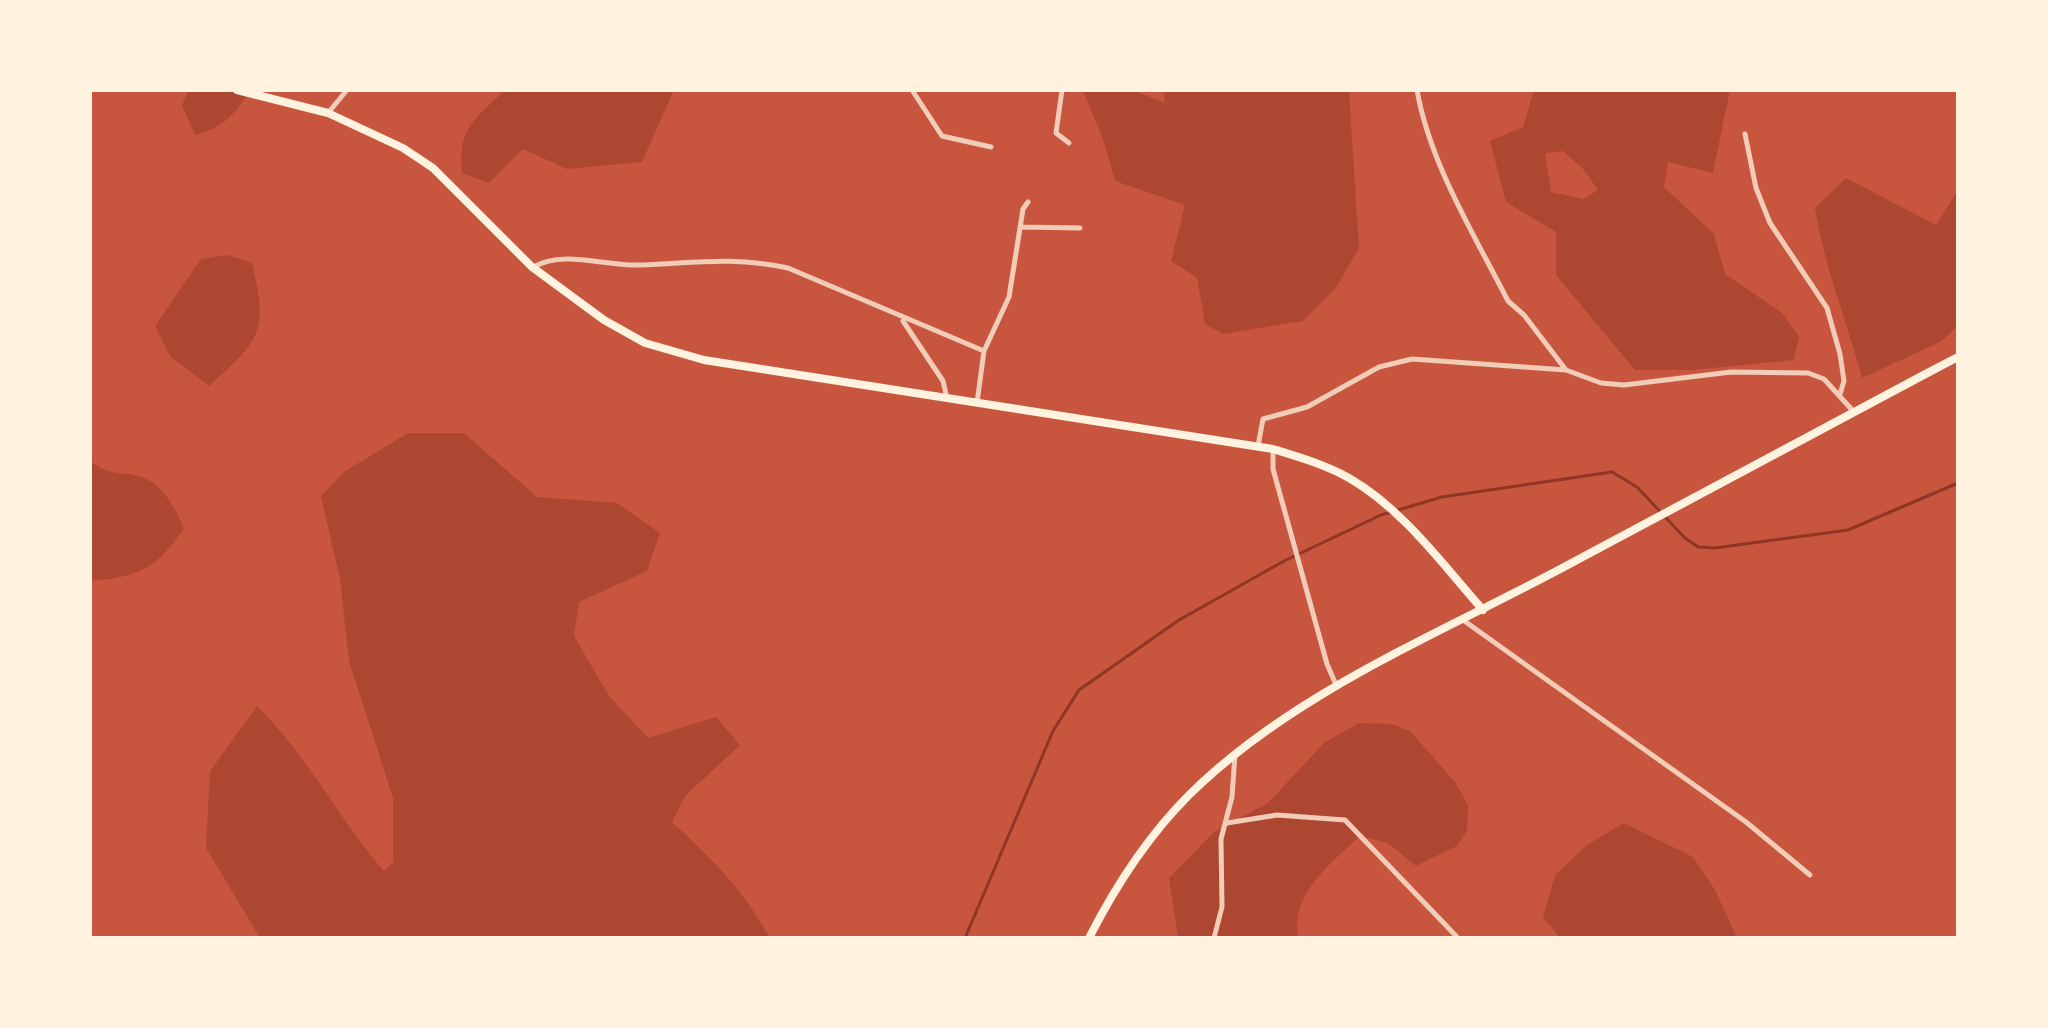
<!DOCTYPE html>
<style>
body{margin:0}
#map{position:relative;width:2048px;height:1028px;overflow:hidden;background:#c8553d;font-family:"Work Sans",sans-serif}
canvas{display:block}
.frame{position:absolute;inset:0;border:92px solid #fff3e0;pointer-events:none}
</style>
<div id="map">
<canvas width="2048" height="1028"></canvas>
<div class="frame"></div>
</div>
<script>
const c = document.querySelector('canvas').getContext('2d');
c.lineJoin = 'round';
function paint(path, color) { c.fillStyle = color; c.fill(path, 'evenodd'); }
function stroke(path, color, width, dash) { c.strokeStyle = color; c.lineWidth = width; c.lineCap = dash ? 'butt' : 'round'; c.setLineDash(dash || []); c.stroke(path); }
const green = new Path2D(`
 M 189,90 L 250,90 C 236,113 222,129 195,135 L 182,105 Z
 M 505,90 L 674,90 L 642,162 L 567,169 L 523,149 L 489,183 L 462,173 C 457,128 475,119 505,90 Z
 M 1132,90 L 1165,103 L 1163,90 L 1349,90 L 1359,248 L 1335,289 L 1303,321 L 1223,334 L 1205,324 L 1197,278 L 1171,261 L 1185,205 L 1115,181 L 1103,139 L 1083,91 Z
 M 1534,90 L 1730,90 L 1713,173 L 1668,162 L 1664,187 L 1714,234 L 1725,274 L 1782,313 L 1799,337 L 1794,360 L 1692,370 L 1635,370 L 1556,275 L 1556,232 L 1506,202 L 1490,141 L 1523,127 ZM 1563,151 L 1584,170 L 1598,190 L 1583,199 L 1551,192 L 1545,153 Z
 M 1846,178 L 1936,225 L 1958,190 L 1958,326 L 1940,342 L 1862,378 C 1847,321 1824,266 1815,208 Z
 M 228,255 L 252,263 C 269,332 260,340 209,386 L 170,356 L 155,326 L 201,259 Z
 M 408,433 L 464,433 L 537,497 L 617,503 L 660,533 L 647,571 L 579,602 L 574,636 L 609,696 L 648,738 L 716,717 L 740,745 L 685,796 L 672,822 C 714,861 741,887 770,938 L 260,938 L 206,848 L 210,771 L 257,706 C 307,755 338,818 384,871 L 393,862 L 393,798 L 349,661 L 340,579 L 321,496 L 344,472 Z
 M 90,461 C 114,479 122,469 144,478 C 164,486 176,510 184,528 C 157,569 138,577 90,581 Z
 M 1359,723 L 1392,724 L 1411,732 L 1455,782 L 1468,805 L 1467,831 L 1457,846 L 1416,866 L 1388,843 L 1360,836 C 1333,861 1288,896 1299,938 L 1178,938 L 1169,878 L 1214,832 L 1268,803 L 1325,742 Z
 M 1624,823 L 1693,857 L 1715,890 L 1737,938 L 1560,938 L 1543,917 L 1555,875 L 1587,845 Z`);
const stream = new Path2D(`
 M 965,938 L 1053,731 L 1079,690 L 1179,620 L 1284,561 L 1381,515 L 1442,497 L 1612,472 L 1637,487 L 1685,538 L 1698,547 L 1715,548 L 1848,530 L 1958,483`);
const minor = new Path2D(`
 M 912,90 L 942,136 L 991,147
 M 1062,90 L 1056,133 L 1069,143
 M 1417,90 C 1430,164 1474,234 1508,301 L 1524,315 L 1566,370
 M 328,113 L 347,90
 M 1745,134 L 1756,188 L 1770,223 L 1827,308 L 1840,354 L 1844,381 L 1840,394
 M 1022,227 L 1080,228
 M 533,267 C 567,249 604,267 641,265 C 697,263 731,256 788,268 L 984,351
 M 903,321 L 943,381 L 947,398
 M 977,403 L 984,351 L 1009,297 L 1023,209 L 1028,202
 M 1258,446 L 1263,419 L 1307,407 L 1379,367 L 1412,359 L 1566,370 L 1601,383 L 1624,385 L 1731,372 L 1808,373 L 1824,379 L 1854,412
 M 1273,450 L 1273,469 L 1327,664 L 1337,687
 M 1463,620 L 1746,822 L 1810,875
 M 1227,823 L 1277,815 L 1345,820 L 1458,938
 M 1214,938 L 1222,907 L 1221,839 L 1232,797 L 1235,754`);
const primary = new Path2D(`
 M 237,90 L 328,113 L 403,148 L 433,168 L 532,267 L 604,320 L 645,343 L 704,360 L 1273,449 C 1299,457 1326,465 1349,478 C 1403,509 1443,565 1483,610`);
const trunk = new Path2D(`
 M 1089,938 C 1115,887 1148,836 1189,795 C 1292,693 1437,635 1564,567 C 1695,497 1826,426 1958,357`);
paint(green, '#ae4732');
stroke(stream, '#8f3625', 3);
stroke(minor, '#f1ccb7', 5);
stroke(primary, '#fff3e0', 8);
stroke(trunk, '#fff3e0', 8);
</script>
